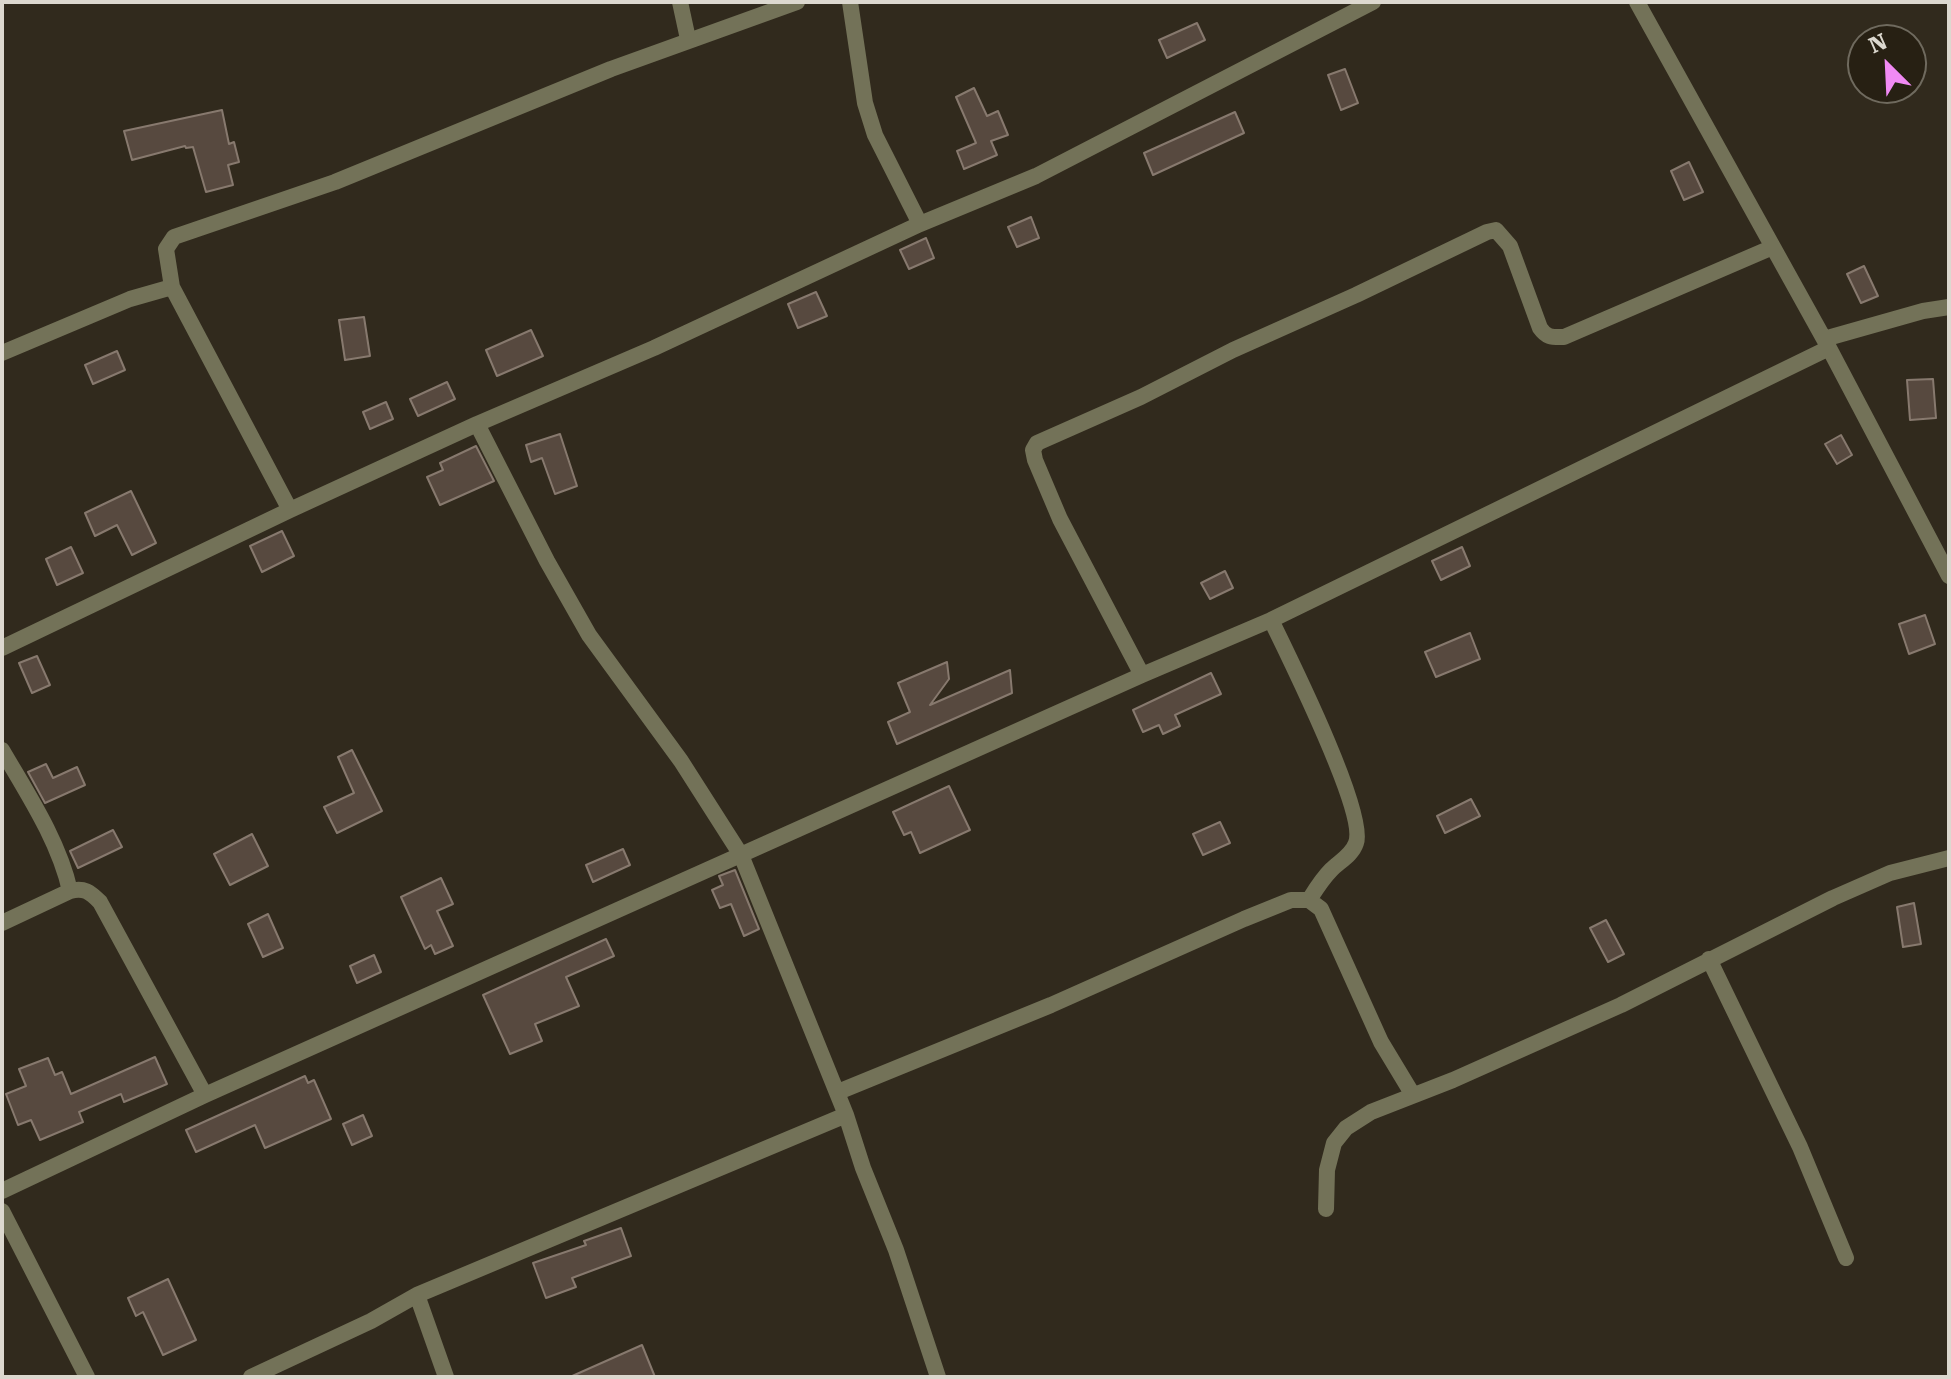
<!DOCTYPE html>
<style>
body{margin:0}
#map{position:relative;width:1951px;height:1379px;overflow:hidden;background:#312a1d;font-family:"Roboto Serif",serif}
canvas{display:block}
.frame{position:absolute;inset:0;border:4px solid #dcd8cf;pointer-events:none}
.north{position:absolute;left:1847px;top:24px;width:80px;height:80px;box-sizing:border-box;background:#272013;border:2px solid #6f6a5e;border-radius:50%;rotate:336deg;font-size:22px;font-weight:700;line-height:32px;text-align:center;color:#dcd8cf}
.north::after{content:'';display:block;margin:auto;width:28px;height:36px;background:#f18af4;clip-path:polygon(50% 0,100% 100%,50% 72%,0 100%)}
</style>
<div id="map">
<canvas width="1951" height="1379"></canvas>
<div class="frame"></div>
<div class="north">N</div>
</div>
<script>
const c = document.querySelector('canvas').getContext('2d');
c.lineJoin = 'round';
function paint(path, color) { c.fillStyle = color; c.fill(path, 'evenodd'); }
function stroke(path, color, width, dash) { c.strokeStyle = color; c.lineWidth = width; c.lineCap = dash ? 'butt' : 'round'; c.setLineDash(dash || []); c.stroke(path); }
const building = new Path2D(`
 M 1197,23 L 1205,40 L 1167,58 L 1159,40 Z
 M 1345,69 L 1358,103 L 1341,110 L 1328,75 Z
 M 974,88 L 987,116 L 998,111 L 1008,135 L 991,141 L 997,155 L 964,169 L 957,151 L 976,143 L 956,97 Z
 M 222,110 L 229,144 L 234,142 L 239,162 L 228,165 L 233,185 L 206,192 L 193,147 L 186,148 L 185,146 L 132,160 L 124,131 Z
 M 1235,112 L 1244,133 L 1153,175 L 1144,153 Z
 M 1689,162 L 1703,192 L 1684,200 L 1671,171 Z
 M 1031,217 L 1039,238 L 1017,247 L 1008,227 Z
 M 926,238 L 934,258 L 909,269 L 900,250 Z
 M 1864,266 L 1878,296 L 1861,303 L 1847,274 Z
 M 816,292 L 827,316 L 798,328 L 788,304 Z
 M 364,317 L 370,356 L 345,360 L 339,320 Z
 M 531,330 L 543,356 L 497,376 L 486,350 Z
 M 117,351 L 125,370 L 93,384 L 85,365 Z
 M 1933,379 L 1936,418 L 1910,420 L 1907,380 Z
 M 447,382 L 455,399 L 418,416 L 410,399 Z
 M 386,402 L 393,419 L 370,429 L 363,412 Z
 M 560,434 L 577,486 L 555,494 L 542,458 L 531,462 L 526,445 Z
 M 1841,435 L 1852,455 L 1837,464 L 1825,444 Z
 M 476,446 L 494,481 L 440,505 L 427,477 L 443,470 L 440,463 Z
 M 131,491 L 156,543 L 132,555 L 117,525 L 95,536 L 85,513 Z
 M 282,531 L 294,556 L 262,572 L 250,546 Z
 M 71,547 L 83,573 L 57,585 L 46,559 Z
 M 1462,547 L 1470,566 L 1441,580 L 1432,561 Z
 M 1225,571 L 1233,588 L 1210,599 L 1201,583 Z
 M 1925,615 L 1935,644 L 1909,654 L 1899,624 Z
 M 1470,633 L 1480,659 L 1436,677 L 1425,652 Z
 M 37,656 L 50,685 L 32,693 L 19,663 Z
 M 947,662 L 949,679 L 930,705 L 1010,670 L 1012,693 L 897,744 L 888,722 L 910,712 L 898,683 Z
 M 1211,673 L 1221,694 L 1175,715 L 1180,726 L 1163,734 L 1159,725 L 1143,732 L 1133,710 Z
 M 352,750 L 382,811 L 337,833 L 324,807 L 354,793 L 338,757 Z
 M 46,764 L 53,778 L 77,767 L 85,785 L 45,803 L 28,772 Z
 M 949,786 L 970,830 L 920,853 L 911,832 L 904,835 L 893,812 Z
 M 1471,799 L 1480,816 L 1445,833 L 1437,816 Z
 M 1220,822 L 1230,843 L 1203,855 L 1193,834 Z
 M 113,830 L 122,847 L 78,868 L 70,851 Z
 M 252,834 L 268,866 L 230,885 L 214,854 Z
 M 623,849 L 630,865 L 593,882 L 586,865 Z
 M 735,870 L 759,929 L 744,936 L 731,904 L 720,908 L 712,890 L 723,885 L 719,876 Z
 M 441,878 L 453,904 L 437,911 L 453,946 L 435,954 L 431,945 L 425,949 L 401,897 Z
 M 1914,903 L 1921,944 L 1903,947 L 1897,907 Z
 M 268,914 L 283,948 L 263,957 L 248,924 Z
 M 1606,920 L 1624,954 L 1608,962 L 1590,928 Z
 M 606,939 L 614,956 L 566,977 L 579,1006 L 535,1024 L 542,1041 L 510,1054 L 483,995 Z
 M 374,955 L 381,972 L 357,983 L 350,966 Z
 M 155,1057 L 167,1084 L 124,1102 L 121,1094 L 79,1112 L 83,1122 L 40,1140 L 31,1120 L 18,1125 L 6,1094 L 26,1086 L 19,1069 L 48,1058 L 55,1075 L 62,1072 L 71,1094 Z
 M 305,1076 L 308,1083 L 314,1080 L 331,1119 L 265,1148 L 255,1125 L 196,1152 L 186,1130 Z
 M 363,1115 L 372,1136 L 352,1145 L 343,1124 Z
 M 621,1228 L 631,1256 L 572,1278 L 576,1287 L 546,1298 L 533,1263 L 586,1245 L 584,1241 Z
 M 168,1279 L 196,1340 L 163,1355 L 143,1312 L 136,1316 L 128,1298 Z
 M 642,1345 L 655,1377 L 570,1377 Z`);
const minor = new Path2D(`
 M 680,2 L 688,39
 M 850,2 L 865,103 L 875,135 L 920,224
 M 1637,2 L 1829,348 L 1949,576
 M 1824,339 L 1923,311 L 1949,307
 M 2,353 L 130,299 L 172,287
 M 477,424 L 547,561 L 589,635 L 681,761 L 741,855 L 846,1115 L 863,1168 L 896,1250 L 938,1377
 M 290,510 L 172,287 L 166,249 L 174,237 L 335,182 L 611,69 L 797,2
 M 1271,620 C 1288,655 1367,814 1356,843 C 1352,855 1340,861 1331,870 C 1322,879 1316,889 1309,900
 M 2,648 L 290,510 L 477,424 L 654,348 L 920,224 L 1036,176 L 1373,2
 M 1142,675 L 1060,519 L 1035,460 L 1033,450 L 1037,443 L 1141,397 L 1233,350 L 1356,295 L 1487,232 L 1496,230 L 1510,246 L 1540,328 C 1547,338 1552,337 1564,337 L 1773,247
 M 2,750 C 27,793 59,841 70,891
 M 2,923 L 70,891 C 84,887 90,892 100,902 L 205,1095
 M 1709,959 L 1800,1147 L 1846,1258
 M 838,1092 L 1051,1005 L 1244,919 L 1291,900 L 1309,900 L 1321,909 L 1381,1042 L 1413,1095
 M 2,1191 L 205,1095 L 1142,675 L 1271,620 L 1829,348
 M 1326,1209 L 1327,1170 L 1334,1143 L 1346,1128 L 1371,1112 L 1453,1080 L 1621,1005 L 1833,898 L 1890,873 L 1949,858
 M 2,1211 L 87,1377
 M 417,1295 L 446,1377
 M 251,1377 L 371,1321 L 417,1295 L 846,1115`);
paint(building, '#57493f');
stroke(building, '#87796e', 2);
stroke(minor, '#737258', 16);
</script>
